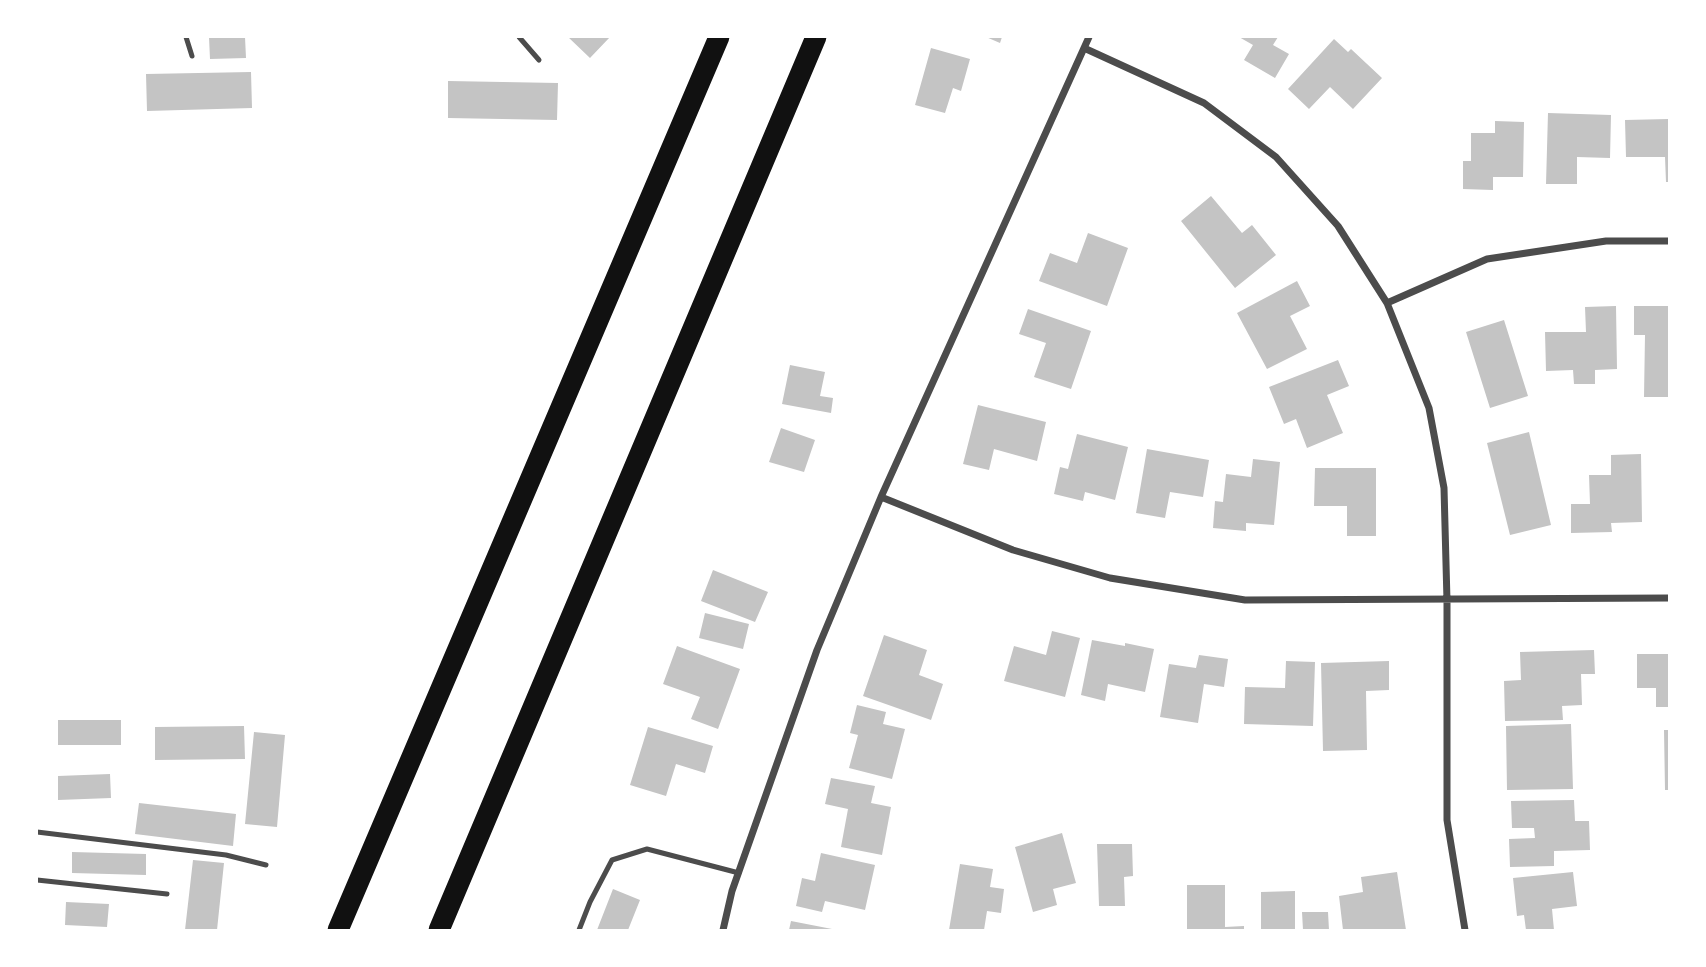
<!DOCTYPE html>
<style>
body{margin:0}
#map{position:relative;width:1706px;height:967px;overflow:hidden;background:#fff;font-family:"Asap Condensed",sans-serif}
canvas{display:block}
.frame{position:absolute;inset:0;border:38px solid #fff;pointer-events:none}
</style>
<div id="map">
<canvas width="1706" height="967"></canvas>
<div class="frame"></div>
</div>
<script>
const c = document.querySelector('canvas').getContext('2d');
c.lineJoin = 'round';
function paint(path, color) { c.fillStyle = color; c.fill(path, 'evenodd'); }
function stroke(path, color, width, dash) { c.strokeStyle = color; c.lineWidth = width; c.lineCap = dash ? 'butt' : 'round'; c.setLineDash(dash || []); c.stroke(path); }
const building = new Path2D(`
 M 209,37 L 245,37 L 246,58 L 210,59 Z
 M 568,37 L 610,37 L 590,58 Z
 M 986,37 L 1002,37 L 1000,43 Z
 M 1239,37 L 1278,37 L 1273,45 L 1289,54 L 1275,78 L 1244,60 L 1253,45 Z
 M 1334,39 L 1348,52 L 1351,49 L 1382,78 L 1353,109 L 1330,87 L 1309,109 L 1288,89 Z
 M 931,48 L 970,59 L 961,91 L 953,88 L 945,113 L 915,105 Z
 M 251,72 L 252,108 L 147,111 L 146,74 Z
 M 448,81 L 558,83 L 557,120 L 448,118 Z
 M 1548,113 L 1611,115 L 1610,158 L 1577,157 L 1577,184 L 1546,184 Z
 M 1669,119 L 1669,182 L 1666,182 L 1665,157 L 1626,157 L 1625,120 Z
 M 1495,121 L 1524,122 L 1523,177 L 1493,177 L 1493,190 L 1463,189 L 1463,161 L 1471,161 L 1471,133 L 1495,133 Z
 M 1211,196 L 1242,233 L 1252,225 L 1276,255 L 1235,288 L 1181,221 Z
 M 1088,233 L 1128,248 L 1107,306 L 1039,281 L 1050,253 L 1077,263 Z
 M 1297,281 L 1310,306 L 1290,316 L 1307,349 L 1267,369 L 1237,313 Z
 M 1616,306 L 1617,369 L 1595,370 L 1595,384 L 1574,384 L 1573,370 L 1546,371 L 1545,332 L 1586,332 L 1585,307 Z
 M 1634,306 L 1669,306 L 1669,397 L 1644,397 L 1645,335 L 1634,335 Z
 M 1028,309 L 1091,331 L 1071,389 L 1034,377 L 1046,343 L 1019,334 Z
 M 1504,320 L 1528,396 L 1490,408 L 1466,332 Z
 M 1338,360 L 1349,386 L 1327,395 L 1343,433 L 1307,448 L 1296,419 L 1284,424 L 1269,387 Z
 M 790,365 L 825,372 L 820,396 L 833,398 L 831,413 L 782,404 Z
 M 978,405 L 1046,422 L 1037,461 L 994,449 L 989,470 L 963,464 Z
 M 781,428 L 815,440 L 804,472 L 769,462 Z
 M 1529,432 L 1551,525 L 1510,535 L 1487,443 Z
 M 1077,434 L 1128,447 L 1115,500 L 1085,492 L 1083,501 L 1054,494 L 1060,467 L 1068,469 Z
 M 1147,449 L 1209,460 L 1203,497 L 1170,492 L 1165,518 L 1136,513 Z
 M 1641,454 L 1642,522 L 1611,523 L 1612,532 L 1571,533 L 1571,504 L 1590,504 L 1589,475 L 1611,475 L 1611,455 Z
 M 1253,459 L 1280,462 L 1274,525 L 1246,523 L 1246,531 L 1213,528 L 1215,501 L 1223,502 L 1226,474 L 1251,477 Z
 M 1315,468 L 1376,468 L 1376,536 L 1347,536 L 1347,506 L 1314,506 Z
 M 713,570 L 768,592 L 755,622 L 701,601 Z
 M 705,613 L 749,624 L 743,649 L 699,638 Z
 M 1052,631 L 1080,638 L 1065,697 L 1004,681 L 1014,646 L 1046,655 Z
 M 884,635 L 927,650 L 919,675 L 943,684 L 931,720 L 863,696 Z
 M 1092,640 L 1125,646 L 1125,643 L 1154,649 L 1145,692 L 1108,684 L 1105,701 L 1081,695 Z
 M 677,646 L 740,669 L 718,729 L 691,719 L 700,697 L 663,684 Z
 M 1594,650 L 1595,674 L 1581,674 L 1582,705 L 1562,706 L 1563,720 L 1505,721 L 1504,681 L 1521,680 L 1520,652 Z
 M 1637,654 L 1669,654 L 1669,707 L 1656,707 L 1656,688 L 1637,688 Z
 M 1199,655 L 1228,659 L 1224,687 L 1204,684 L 1198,723 L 1160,717 L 1169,664 L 1196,668 Z
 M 1286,661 L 1315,662 L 1313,726 L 1244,724 L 1245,687 L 1285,688 Z
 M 1389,661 L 1389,690 L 1366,691 L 1367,750 L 1323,751 L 1321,663 Z
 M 857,705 L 886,712 L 883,724 L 905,729 L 892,779 L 849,768 L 858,735 L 850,733 Z
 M 58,720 L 121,720 L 121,745 L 58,745 Z
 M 1571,724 L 1573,789 L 1507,790 L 1506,726 Z
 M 244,726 L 245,759 L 155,760 L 155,727 Z
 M 648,727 L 713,746 L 705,773 L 676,764 L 666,796 L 630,785 Z
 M 1664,730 L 1669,730 L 1669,790 L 1665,790 Z
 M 254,732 L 285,735 L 277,827 L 245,824 Z
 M 110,774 L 111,798 L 58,800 L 58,776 Z
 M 831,778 L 875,786 L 871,803 L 891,807 L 882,855 L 841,847 L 848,809 L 825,804 Z
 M 1574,800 L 1575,821 L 1589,821 L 1590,850 L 1554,851 L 1554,866 L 1510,867 L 1509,839 L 1535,838 L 1534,828 L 1512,828 L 1511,801 Z
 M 139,803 L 236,814 L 233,846 L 135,834 Z
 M 1062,833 L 1076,883 L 1053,889 L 1057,905 L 1033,912 L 1015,847 Z
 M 1097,844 L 1132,844 L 1133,876 L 1124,877 L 1125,906 L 1099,906 Z
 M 72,852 L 146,854 L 146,875 L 72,873 Z
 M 821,853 L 875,865 L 865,910 L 825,901 L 822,912 L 796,906 L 802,878 L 815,881 Z
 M 193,860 L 224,863 L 217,930 L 185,930 Z
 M 960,864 L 993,869 L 990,887 L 1004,889 L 1001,913 L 987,911 L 984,930 L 949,930 Z
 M 1397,872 L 1406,930 L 1343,930 L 1339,896 L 1363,892 L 1361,877 Z
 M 1573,872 L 1577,906 L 1552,909 L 1554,930 L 1526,930 L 1524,915 L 1517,916 L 1513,878 Z
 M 1187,885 L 1225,885 L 1225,927 L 1244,926 L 1244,930 L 1187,930 Z
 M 613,889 L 640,900 L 628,930 L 597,930 Z
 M 1295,891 L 1295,930 L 1261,930 L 1261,892 Z
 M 66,902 L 109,904 L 107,927 L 65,925 Z
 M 1302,912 L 1328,912 L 1329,930 L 1303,930 Z
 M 791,921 L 832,929 L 831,930 L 789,930 Z`);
const service = new Path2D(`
 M 186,37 L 192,56
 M 519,37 L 539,60
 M 37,832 L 226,855 L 266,865
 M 37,880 L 167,894
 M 579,930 L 590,902 L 612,860 L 647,849 L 739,873`);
const minor = new Path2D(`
 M 1084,48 L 1204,103 L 1276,157 L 1338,226 L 1387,303 L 1429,408 L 1444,488 L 1447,601 L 1447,820 L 1465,930
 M 1387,303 L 1487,259 L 1606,241 L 1669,241
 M 881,497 L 1013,550 L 1110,578 L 1245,600 L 1669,598
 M 723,930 L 732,891 L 817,650 L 881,497 L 1089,37`);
const motorway = new Path2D(`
 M 338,930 L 719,37
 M 439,930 L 816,37`);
paint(building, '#c4c4c4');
stroke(service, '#4c4c4c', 5);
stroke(minor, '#4c4c4c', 7);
stroke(motorway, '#111', 21);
</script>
